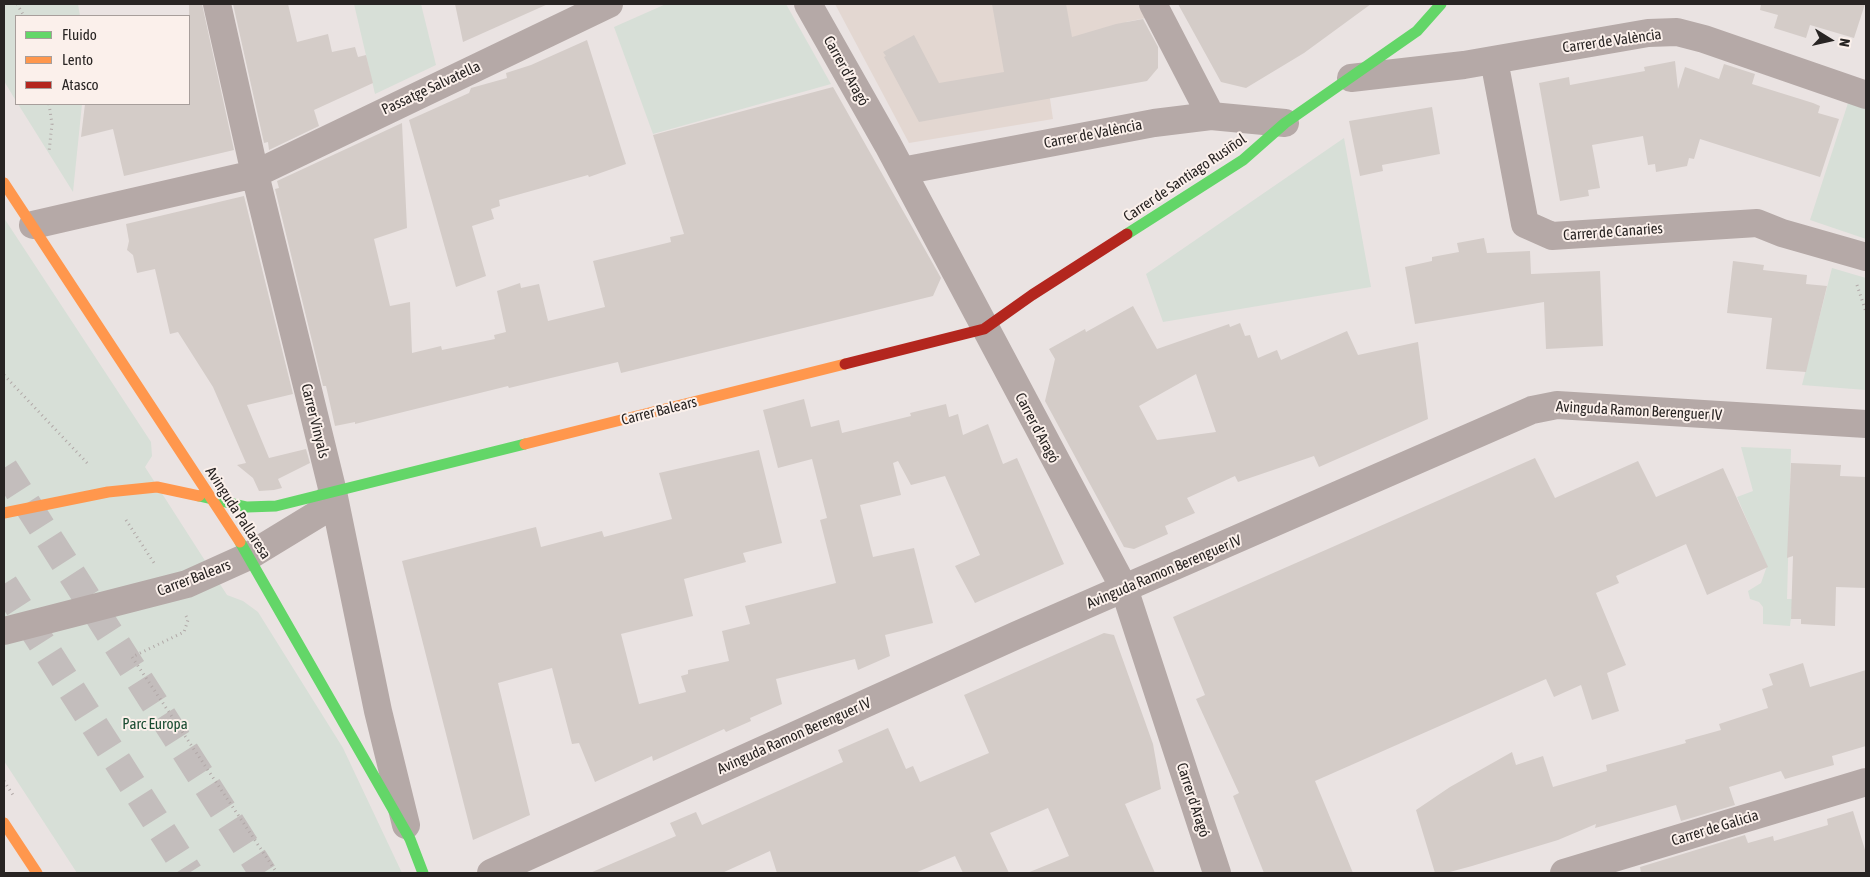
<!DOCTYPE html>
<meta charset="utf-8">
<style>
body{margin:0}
#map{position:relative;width:1870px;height:877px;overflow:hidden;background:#eae3e2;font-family:"Asap Condensed",sans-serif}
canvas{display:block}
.frame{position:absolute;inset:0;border:5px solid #282423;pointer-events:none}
.legend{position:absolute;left:15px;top:15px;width:175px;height:90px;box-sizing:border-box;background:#fbf0eb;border:1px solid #a79e9b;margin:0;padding:6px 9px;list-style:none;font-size:15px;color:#282423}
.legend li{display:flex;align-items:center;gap:10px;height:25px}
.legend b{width:25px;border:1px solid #a79e9b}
.north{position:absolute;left:1805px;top:15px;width:50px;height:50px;-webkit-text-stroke:4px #fbf0eb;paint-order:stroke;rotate:100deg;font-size:14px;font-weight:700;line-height:20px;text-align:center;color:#282423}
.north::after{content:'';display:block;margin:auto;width:18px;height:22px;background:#282423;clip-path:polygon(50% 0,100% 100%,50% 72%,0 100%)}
</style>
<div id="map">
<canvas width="1870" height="877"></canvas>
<div class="frame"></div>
<ul class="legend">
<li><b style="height:6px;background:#63d668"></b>Fluido</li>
<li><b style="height:6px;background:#ff974d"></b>Lento</li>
<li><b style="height:6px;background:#b3261e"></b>Atasco</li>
</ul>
<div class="north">N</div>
</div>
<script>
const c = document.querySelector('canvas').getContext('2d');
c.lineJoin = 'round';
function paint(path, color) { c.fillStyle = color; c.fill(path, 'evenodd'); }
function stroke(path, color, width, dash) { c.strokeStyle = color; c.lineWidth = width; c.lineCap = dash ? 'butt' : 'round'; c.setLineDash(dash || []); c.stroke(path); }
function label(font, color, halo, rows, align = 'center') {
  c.font = font + ' "Asap Condensed",sans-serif'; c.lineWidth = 4; c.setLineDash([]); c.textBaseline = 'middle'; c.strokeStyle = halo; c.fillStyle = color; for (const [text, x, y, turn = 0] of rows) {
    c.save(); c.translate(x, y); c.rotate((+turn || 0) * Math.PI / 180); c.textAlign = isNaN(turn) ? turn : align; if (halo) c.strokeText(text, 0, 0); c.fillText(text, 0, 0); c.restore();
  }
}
const built = new Path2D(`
 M 835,4 L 1138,4 L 1146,18 L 1126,22 L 1128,39 L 1045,65 L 1053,119 L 909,143 Z`);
const green = new Path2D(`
 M 4,4 L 78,4 L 80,16 L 16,16 L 16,101 L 4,81 Z
 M 354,4 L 421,4 L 436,65 L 375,94 Z
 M 666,4 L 786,4 L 831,84 L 653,134 L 614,27 Z
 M 1848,103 L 1866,109 L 1866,239 L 1810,220 Z
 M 18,104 L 82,104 L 73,192 Z
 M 1344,138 L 1371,287 L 1163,322 L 1146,274 Z
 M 4,218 L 151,442 L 152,456 L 145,467 L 227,595 L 243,601 L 258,612 L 343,748 L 402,873 L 77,873 L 4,761 Z
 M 1832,268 L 1866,278 L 1866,390 L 1802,385 Z
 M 1741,447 L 1791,449 L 1787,599 L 1793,599 L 1790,626 L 1763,624 L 1763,607 L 1759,602 L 1750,599 L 1748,591 L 1761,583 L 1767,566 L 1737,497 L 1753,491 Z`);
const building = new Path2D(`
 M 189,4 L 202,4 L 234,150 L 124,176 L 113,129 L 81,137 L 85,104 L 189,104 Z
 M 233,4 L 288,4 L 297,42 L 328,34 L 332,52 L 355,47 L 358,57 L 366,55 L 373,83 L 314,110 L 319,126 L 269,150 L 268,142 L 264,143 Z
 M 455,4 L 548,4 L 463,42 Z
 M 992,4 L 1066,4 L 1072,37 L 1116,24 L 1143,19 L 1158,47 L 1158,68 L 1147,81 L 919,122 L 884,57 L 886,56 L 883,52 L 914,35 L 939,83 L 1004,72 Z
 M 1178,4 L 1371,4 L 1304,53 L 1246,88 L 1221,82 Z
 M 1761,4 L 1865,4 L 1854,38 L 1810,25 L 1806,38 L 1774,28 L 1778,15 L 1760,10 Z
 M 587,40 L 626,164 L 589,177 L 588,175 L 499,200 L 500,206 L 491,209 L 494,219 L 472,226 L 486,276 L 456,287 L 409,120 L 469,93 L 471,88 L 507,78 L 506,73 L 531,65 Z
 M 1675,61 L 1678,89 L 1685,67 L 1719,79 L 1724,64 L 1755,74 L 1752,84 L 1813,103 L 1820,106 L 1818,113 L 1839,119 L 1820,177 L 1700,139 L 1694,159 L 1689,158 L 1687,166 L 1656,172 L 1655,164 L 1648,165 L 1643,136 L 1592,145 L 1600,188 L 1588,190 L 1589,196 L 1560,201 L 1539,83 L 1569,77 L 1570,85 L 1645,71 L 1644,67 Z
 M 833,87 L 941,278 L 933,296 L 621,373 L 618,362 L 509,388 L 508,386 L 355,424 L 355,422 L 335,426 L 326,386 L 323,386 L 275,189 L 279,188 L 277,181 L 402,123 L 407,228 L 374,239 L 390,306 L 410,302 L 412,353 L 441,346 L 442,350 L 495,339 L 494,335 L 506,332 L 497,291 L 520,283 L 521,288 L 539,284 L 548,321 L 605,307 L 593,261 L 671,242 L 670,237 L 684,234 L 653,135 Z
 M 1432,107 L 1440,154 L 1382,165 L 1383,171 L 1360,176 L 1349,121 Z
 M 244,196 L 293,394 L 247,405 L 269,458 L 306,449 L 310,463 L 278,479 L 282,488 L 274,490 L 259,491 L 253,478 L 237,465 L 246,463 L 213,387 L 178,332 L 170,334 L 155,269 L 137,273 L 133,255 L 127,250 L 129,241 L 126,224 Z
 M 1484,238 L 1487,253 L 1530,251 L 1531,274 L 1600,271 L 1603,346 L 1546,349 L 1544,302 L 1415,324 L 1405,267 L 1432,261 L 1432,257 L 1459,252 L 1457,243 Z
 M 1733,261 L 1764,265 L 1763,270 L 1807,275 L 1806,284 L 1827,286 L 1806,372 L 1766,369 L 1772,318 L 1727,313 Z
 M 1133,306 L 1157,349 L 1229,324 L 1230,327 L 1240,323 L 1245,336 L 1250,335 L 1258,358 L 1277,350 L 1281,360 L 1347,331 L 1358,355 L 1418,342 L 1428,419 L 1319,467 L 1314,456 L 1238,482 L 1235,476 L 1187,498 L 1195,513 L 1165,526 L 1168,534 L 1134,549 L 1124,547 L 1045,401 L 1055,359 L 1049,349 L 1085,329 L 1086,332 ZM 1196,374 L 1216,432 L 1157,440 L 1139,406 Z
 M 804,399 L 811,427 L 839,420 L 842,433 L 911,416 L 910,413 L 946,404 L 949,417 L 958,414 L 963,435 L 988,424 L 1003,464 L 1017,458 L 1064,564 L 975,603 L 955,566 L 980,555 L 945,476 L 911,485 L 898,461 L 893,463 L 901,495 L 860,505 L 873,557 L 914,548 L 933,623 L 885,635 L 890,656 L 858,670 L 855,659 L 776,679 L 782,704 L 750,718 L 751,721 L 726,732 L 724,729 L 653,761 L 652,756 L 595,782 L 579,743 L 572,744 L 552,668 L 498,683 L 530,815 L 473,840 L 402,561 L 536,527 L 541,547 L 602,531 L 604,537 L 672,519 L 659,473 L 759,450 L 782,543 L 743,553 L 746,562 L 684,579 L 693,616 L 621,634 L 639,704 L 686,692 L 681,676 L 688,674 L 688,670 L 729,661 L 722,631 L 750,624 L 745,606 L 836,583 L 820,520 L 827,518 L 812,459 L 778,468 L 763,410 Z
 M 1535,458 L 1555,498 L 1638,461 L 1656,497 L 1723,468 L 1768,567 L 1707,595 L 1686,544 L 1616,576 L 1619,583 L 1596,593 L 1626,665 L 1607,673 L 1619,711 L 1592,720 L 1581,685 L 1554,697 L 1546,679 L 1315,781 L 1353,873 L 1264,873 L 1233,796 L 1239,793 L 1196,699 L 1205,695 L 1173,617 Z
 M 1791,463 L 1841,465 L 1840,476 L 1866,477 L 1866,588 L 1836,587 L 1835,626 L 1801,624 L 1801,619 L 1791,619 L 1793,556 L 1787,558 Z
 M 1104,633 L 1114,635 L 1153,744 L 1161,789 L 1125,804 L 1155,873 L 1027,873 L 1069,856 L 1048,808 L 990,833 L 1009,873 L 963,873 L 955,856 L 915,873 L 777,873 L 770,851 L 722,873 L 590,873 L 676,836 L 670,823 L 696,812 L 702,825 L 843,762 L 838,750 L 888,728 L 906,769 L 913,766 L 920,782 L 989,753 L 964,695 Z
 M 1803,663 L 1810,687 L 1866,670 L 1866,746 L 1832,756 L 1834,765 L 1785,779 L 1781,771 L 1729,787 L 1735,805 L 1681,821 L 1676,805 L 1595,828 L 1596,824 L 1558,840 L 1472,866 L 1446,873 L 1435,873 L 1416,810 L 1450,787 L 1512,752 L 1516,765 L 1543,756 L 1553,787 L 1607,771 L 1606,765 L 1686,743 L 1685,740 L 1721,730 L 1719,724 L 1768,708 L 1762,689 L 1773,685 L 1769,674 Z
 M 1853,811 L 1866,853 L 1866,873 L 1641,873 L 1640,867 L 1745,835 L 1748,843 L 1773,836 L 1774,841 L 1828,825 L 1827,819 Z`);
const highwayTunnel = new Path2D(`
 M 4,468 L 263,873
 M 4,584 L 189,873`);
const path = new Path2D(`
 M 17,4 L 24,16
 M 49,104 L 52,124 L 49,152
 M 1857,285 L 1866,312
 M 4,375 L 89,465
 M 126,520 L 154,563
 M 186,616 L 188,620 L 184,632 L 132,657 L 277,873
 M 4,781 L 13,795`);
const street = new Path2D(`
 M 217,4 L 255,174 L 333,492 L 378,711 L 406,825
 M 808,4 L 888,145 L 1124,588 L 1217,873
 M 1153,4 L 1211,116
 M 1494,60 L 1525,224 L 1552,236 L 1757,223 L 1782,233 L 1866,257
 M 1351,78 L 1464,65 L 1648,33 L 1677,32 L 1704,39 L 1866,95
 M 902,171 L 1154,123 L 1211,116 L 1285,123
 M 255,174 L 609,4
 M 33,225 L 246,176
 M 4,631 L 187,584 L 249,556 L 318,514 L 333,492
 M 491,873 L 1017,635 L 1532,410 L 1557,405 L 1866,424
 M 1564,873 L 1866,782`);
const fast = new Path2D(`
 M 1127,234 L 1243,160 L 1285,123 L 1417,31 L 1441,4
 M 199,496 L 247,507 L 276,506 L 525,444
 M 240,542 L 410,839 L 423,873`);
const slow = new Path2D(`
 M 4,183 L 240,542
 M 525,444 L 845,364
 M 4,513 L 108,492 L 157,487 L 199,496
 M 4,823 L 37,873`);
const jam = new Path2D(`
 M 845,364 L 984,329 L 1032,295 L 1127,234`);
const streetNames = [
 ["Carrer de València",1612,41,-8],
 ["Carrer d'Aragó",846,71,61],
 ["Passatge Salvatella",431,88,-25],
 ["Carrer de València",1093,134,-11],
 ["Carrer de Santiago Rusiñol",1185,178,-34],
 ["Carrer de Canaries",1613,232,-4],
 ["Carrer Balears",659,411,-14],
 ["Avinguda Ramon Berenguer IV",1639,411,3],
 ["Carrer Vinyals",315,421,76],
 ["Carrer d'Aragó",1037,428,62],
 ["Avinguda Pallaresa",238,513,57],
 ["Avinguda Ramon Berenguer IV",1164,572,-23],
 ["Carrer Balears",194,578,-21],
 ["Avinguda Ramon Berenguer IV",794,736,-24],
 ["Carrer d'Aragó",1193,800,72],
 ["Carrer de Galicia",1715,828,-17]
];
const parkNames = [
 ["Parc Europa",155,724]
];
paint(built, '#e3d7d1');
paint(green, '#d7dfd7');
paint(building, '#d4ccc8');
stroke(highwayTunnel, '#c3bdbc', 28, [28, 14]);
stroke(path, '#b1a8a7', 3, [1, 4]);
stroke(street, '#b5a9a7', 28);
stroke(fast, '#63d668', 11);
stroke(slow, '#ff974d', 11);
stroke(jam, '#b3261e', 11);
label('15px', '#282423', '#fbf0eb', streetNames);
label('15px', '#194b30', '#fbf0eb', parkNames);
</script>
